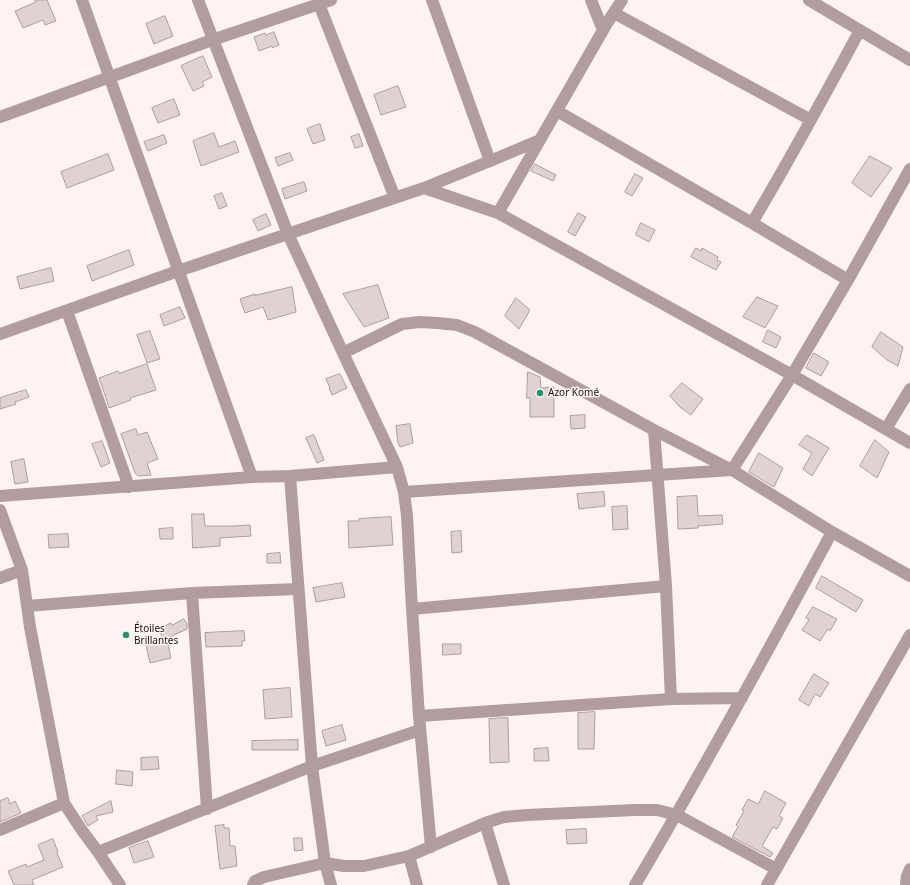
<!DOCTYPE html>
<meta charset="utf-8">
<style>
body{margin:0}
canvas{display:block;background:#fef2f2}
</style>
<canvas width="910" height="885"></canvas>
<script>
const c = document.querySelector('canvas').getContext('2d');
c.lineJoin = 'round';
function paint(path, color) { c.fillStyle = color; c.fill(path, 'evenodd'); }
function stroke(path, color, width, dash) { c.strokeStyle = color; c.lineWidth = width; c.lineCap = dash ? 'butt' : 'round'; c.setLineDash(dash || []); c.stroke(path); }
function label(font, color, halo, rows, align = 'center') {
  c.font = font + ' "Noto Sans",sans-serif'; c.lineWidth = 3; c.setLineDash([]); c.textBaseline = 'middle'; c.strokeStyle = halo; c.fillStyle = color; for (const [text, x, y, turn = 0] of rows) {
    c.save(); c.translate(x, y); c.rotate((+turn || 0) * Math.PI / 180); c.textAlign = isNaN(turn) ? turn : align; if (halo) c.strokeText(text, 0, 0); c.fillText(text, 0, 0); c.restore();
  }
}
const building = new Path2D(`
 M 35,0 L 47,0 L 56,21 L 45,25 L 43,20 L 23,28 L 15,11 L 36,2 Z
 M 165,16 L 173,36 L 154,44 L 146,24 Z
 M 274,32 L 279,45 L 272,48 L 272,46 L 259,51 L 254,37 L 265,33 L 266,35 Z
 M 203,56 L 212,77 L 202,82 L 204,86 L 193,91 L 181,66 Z
 M 398,86 L 406,107 L 381,115 L 374,95 Z
 M 174,99 L 180,115 L 158,123 L 152,108 Z
 M 320,124 L 325,140 L 313,144 L 307,129 Z
 M 214,133 L 219,147 L 235,141 L 239,152 L 201,166 L 193,141 Z
 M 359,134 L 363,146 L 355,148 L 351,137 Z
 M 164,135 L 167,143 L 148,151 L 144,142 Z
 M 290,153 L 293,160 L 278,166 L 275,158 Z
 M 108,154 L 114,170 L 67,188 L 61,172 Z
 M 870,156 L 892,168 L 871,197 L 852,183 Z
 M 535,164 L 556,175 L 553,181 L 531,171 Z
 M 635,174 L 643,178 L 632,196 L 625,192 Z
 M 304,182 L 307,191 L 285,199 L 282,189 Z
 M 222,193 L 227,206 L 219,209 L 214,196 Z
 M 578,213 L 586,217 L 575,236 L 568,232 Z
 M 266,214 L 271,225 L 258,231 L 253,220 Z
 M 641,223 L 655,230 L 649,242 L 636,235 Z
 M 696,248 L 701,251 L 702,248 L 718,257 L 717,260 L 721,262 L 716,270 L 691,257 Z
 M 129,250 L 134,265 L 92,281 L 87,266 Z
 M 51,268 L 54,281 L 20,289 L 17,277 Z
 M 378,285 L 389,318 L 364,327 L 343,294 Z
 M 292,287 L 296,312 L 268,320 L 263,307 L 245,313 L 240,299 L 255,294 L 255,295 Z
 M 757,297 L 778,306 L 765,328 L 743,317 Z
 M 516,298 L 530,310 L 519,329 L 505,316 Z
 M 180,307 L 185,318 L 164,326 L 160,315 Z
 M 768,330 L 781,337 L 776,348 L 763,342 Z
 M 150,331 L 160,359 L 147,363 L 137,335 Z
 M 881,332 L 903,347 L 898,366 L 887,360 L 872,347 Z
 M 814,353 L 829,362 L 821,376 L 806,368 Z
 M 147,364 L 156,390 L 130,398 L 131,400 L 109,408 L 106,398 L 99,378 L 118,371 L 119,373 Z
 M 528,372 L 540,377 L 541,388 L 554,387 L 554,417 L 530,417 L 530,398 L 527,398 Z
 M 340,374 L 347,388 L 332,395 L 329,388 L 330,388 L 326,379 Z
 M 682,383 L 703,399 L 691,415 L 680,407 L 670,396 Z
 M 26,390 L 29,397 L 15,402 L 16,404 L 0,409 L 0,398 Z
 M 585,415 L 585,428 L 571,429 L 570,416 Z
 M 410,424 L 413,443 L 400,447 L 398,443 L 396,426 Z
 M 136,429 L 138,435 L 147,432 L 158,459 L 147,463 L 151,475 L 138,476 L 135,473 L 121,434 Z
 M 314,435 L 324,460 L 317,463 L 306,438 Z
 M 807,435 L 829,448 L 812,476 L 803,469 L 812,453 L 799,445 Z
 M 875,440 L 889,452 L 877,478 L 860,466 Z
 M 102,441 L 110,463 L 101,467 L 92,444 Z
 M 759,453 L 783,468 L 774,487 L 749,472 Z
 M 24,459 L 28,482 L 15,484 L 11,462 Z
 M 604,492 L 605,506 L 579,509 L 577,494 Z
 M 697,496 L 698,516 L 722,515 L 723,524 L 698,526 L 698,528 L 678,529 L 677,497 Z
 M 627,506 L 628,529 L 613,530 L 612,507 Z
 M 192,514 L 204,514 L 205,526 L 234,526 L 250,525 L 251,536 L 220,538 L 220,546 L 193,548 Z
 M 391,517 L 393,545 L 349,548 L 348,521 L 359,521 L 359,519 Z
 M 173,528 L 173,539 L 160,539 L 159,529 Z
 M 461,531 L 462,552 L 452,553 L 451,532 Z
 M 68,534 L 69,547 L 49,548 L 48,535 Z
 M 280,553 L 281,563 L 267,563 L 267,554 Z
 M 822,576 L 863,600 L 856,612 L 816,588 Z
 M 342,583 L 345,597 L 316,602 L 313,588 Z
 M 813,607 L 837,619 L 830,631 L 828,629 L 820,641 L 802,630 L 809,620 L 806,618 Z
 M 184,619 L 187,624 L 187,629 L 163,640 L 160,632 L 164,631 L 162,627 L 171,623 L 172,625 Z
 M 244,631 L 245,641 L 242,641 L 242,646 L 206,647 L 205,633 Z
 M 167,640 L 171,658 L 150,663 L 146,645 Z
 M 443,644 L 461,644 L 461,654 L 443,655 Z
 M 814,674 L 829,683 L 820,697 L 815,694 L 809,706 L 799,700 Z
 M 290,688 L 292,717 L 265,719 L 263,690 Z
 M 595,712 L 594,749 L 578,749 L 578,713 Z
 M 508,718 L 509,762 L 490,763 L 489,719 Z
 M 342,725 L 346,740 L 326,746 L 322,731 Z
 M 298,740 L 298,750 L 252,750 L 252,741 Z
 M 548,748 L 549,761 L 534,761 L 534,749 Z
 M 158,757 L 159,769 L 141,770 L 141,758 Z
 M 117,770 L 133,772 L 132,786 L 116,784 Z
 M 765,791 L 786,803 L 779,816 L 783,818 L 777,829 L 773,827 L 762,846 L 773,853 L 770,857 L 732,837 L 738,827 L 736,825 L 744,811 L 742,810 L 748,799 L 758,804 Z
 M 8,798 L 10,804 L 15,801 L 21,813 L 0,822 L 0,801 Z
 M 111,801 L 113,812 L 96,816 L 98,820 L 88,826 L 84,819 L 82,816 Z
 M 224,825 L 224,828 L 229,828 L 230,846 L 235,846 L 237,866 L 220,869 L 215,826 Z
 M 586,829 L 587,843 L 567,844 L 566,830 Z
 M 294,838 L 302,838 L 303,850 L 295,851 Z
 M 53,839 L 58,852 L 57,853 L 63,867 L 32,880 L 34,885 L 14,885 L 8,871 L 26,864 L 27,867 L 44,860 L 38,845 Z
 M 148,841 L 154,857 L 134,863 L 129,848 Z`);
const minor = new Path2D(`
 M 82,0 L 252,477
 M 198,0 L 288,234 L 343,353 L 397,467 L 404,492 L 407,516 L 412,609 L 419,716 L 431,847
 M 432,0 L 490,161
 M 591,0 L 603,30
 M 809,0 L 910,60
 M 319,4 L 395,198
 M 614,13 L 811,120
 M 557,111 L 752,223 L 848,280
 M 0,117 L 212,40 L 331,0
 M 424,188 L 498,213 L 792,375 L 910,443
 M 498,213 C 533,152 568,92 602,32 C 608,21 615,11 622,0
 M 752,223 C 790,159 825,95 860,30
 M 67,311 L 129,487
 M 0,334 L 178,271 L 424,188 L 490,161 L 540,140
 M 343,353 L 402,324 L 420,322 L 437,323 L 457,325 L 475,332 L 654,430 L 732,470 L 832,532 L 910,576
 M 886,429 L 910,389
 M 654,430 L 666,586 L 671,699
 M 290,476 L 312,766 L 325,863 L 331,885
 M 404,492 L 732,470 L 792,375 L 848,280 L 910,169
 M 0,496 L 252,477 L 290,476 L 397,467
 M 0,510 L 22,570 L 30,627 L 64,803 L 81,829 L 98,852 L 120,885
 M 0,578 L 22,570
 M 192,593 L 207,809
 M 27,606 L 192,593 L 298,589
 M 412,609 L 666,586
 M 419,716 L 671,699 L 742,698
 M 485,823 L 504,885
 M 0,830 L 64,803
 M 98,852 L 312,766 L 420,730
 M 409,856 L 417,885
 M 253,885 L 255,881 L 264,877 L 325,863 L 344,866 L 364,866 L 409,856 L 485,823 L 504,817 L 527,815 L 635,810 L 657,810 L 677,815 L 776,869
 M 635,885 C 704,769 768,651 832,532
 M 767,885 L 910,635
 M 906,885 L 907,876 L 910,869`);
const markers = [
 [540,393,4,"#279270"],
 [126,635,4,"#279270"]
];
const poiNames = [
 ["Azor Komé",548,393],
 ["Étoiles",134,629],
 ["Brillantes",134,641]
];
paint(building, '#e0d2d2');
stroke(building, '#ab9e9e', 1);
stroke(minor, '#b19d9d', 12);
for (const [x, y, r, color] of markers) { const dot = new Path2D(); dot.arc(x, y, r, 0, 2 * Math.PI); c.fillStyle = color; c.fill(dot); stroke(dot, '#fef2f2', 1.5); }
label('10px', '#1a1515', '#fef2f2', poiNames, 'left');
</script>
